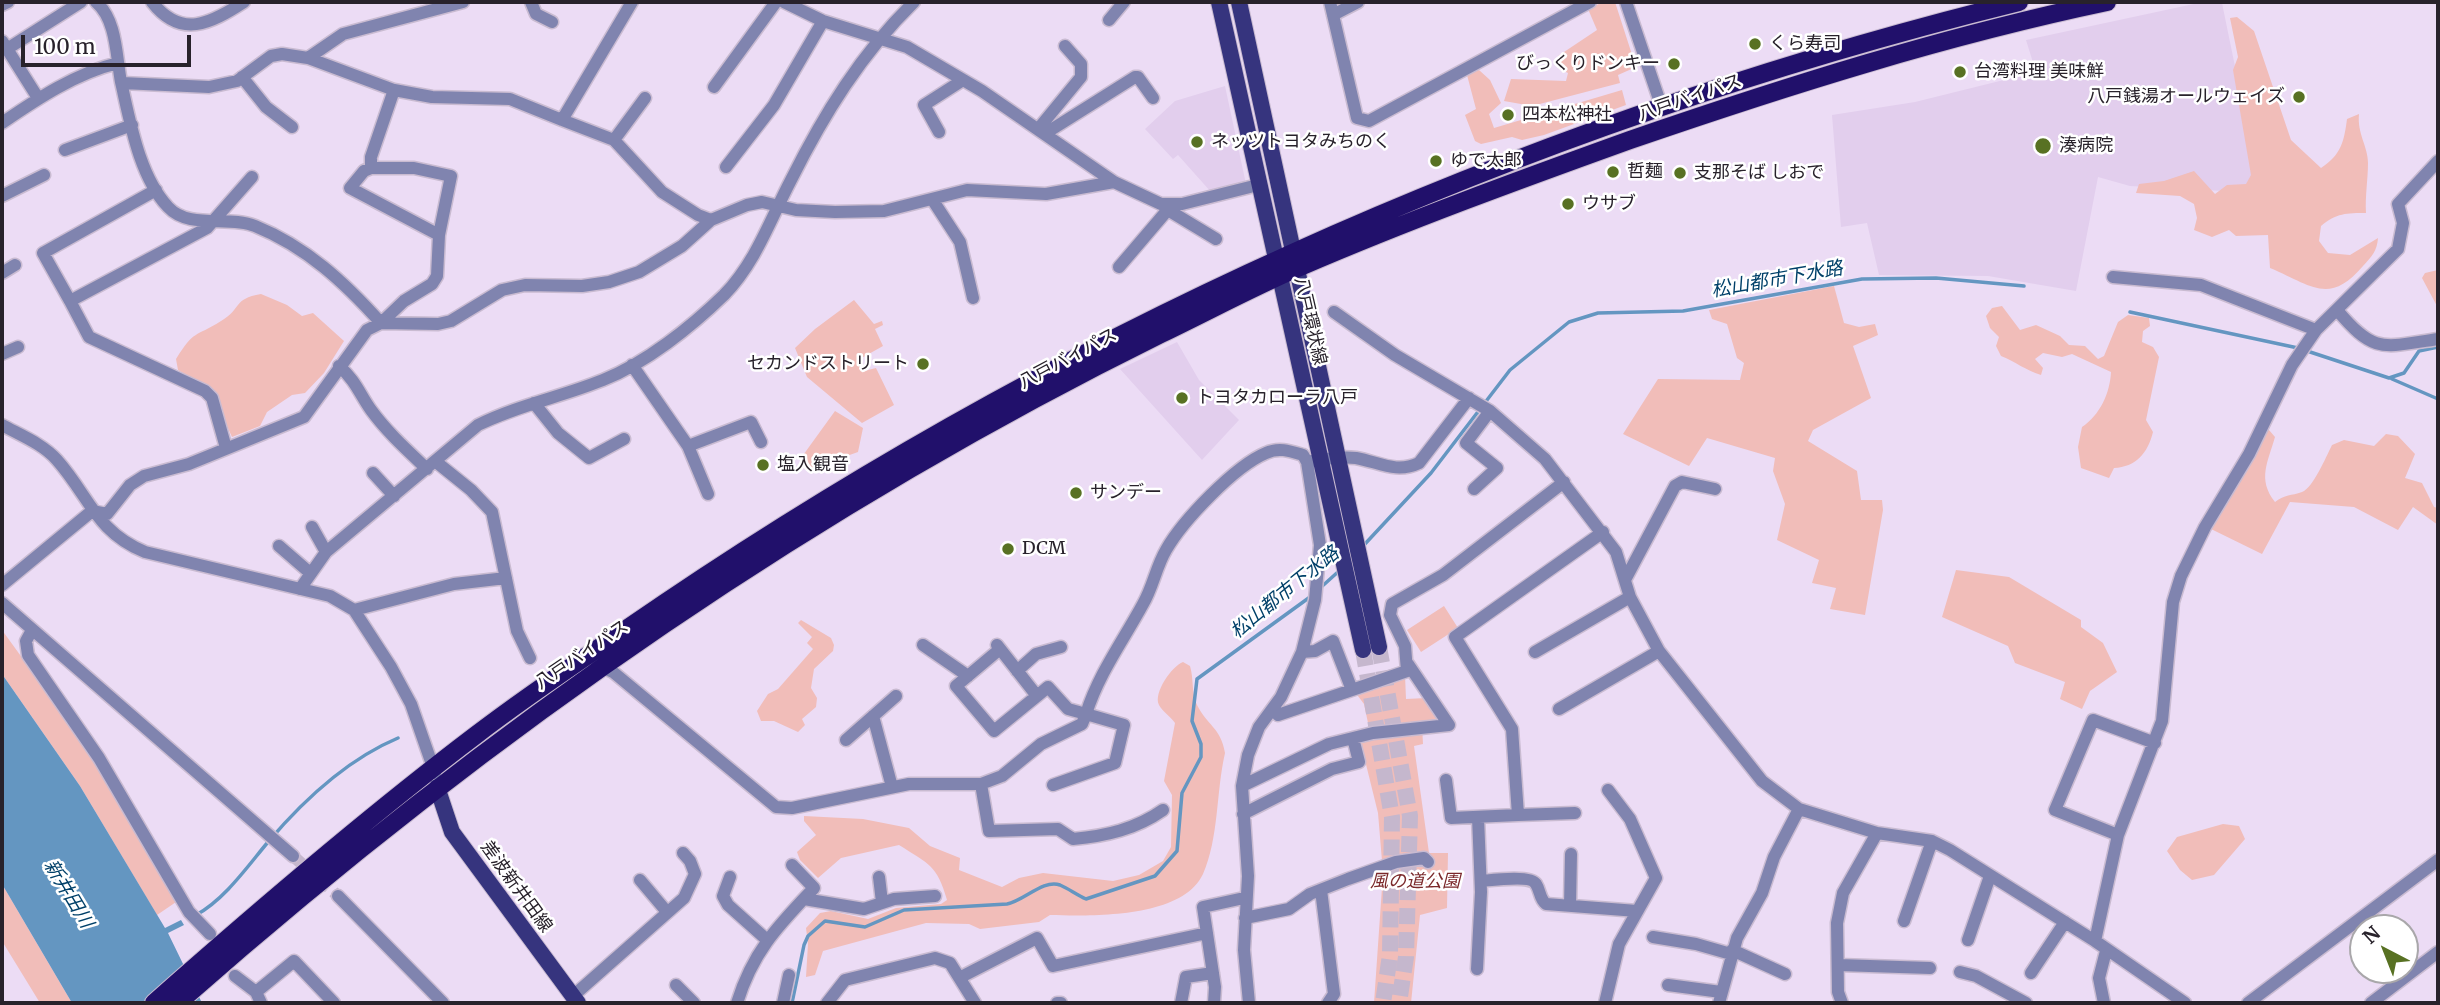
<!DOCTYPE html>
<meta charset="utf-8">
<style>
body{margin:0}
#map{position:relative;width:2440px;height:1005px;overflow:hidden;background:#ecdcf5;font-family:Merriweather,serif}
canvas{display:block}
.frame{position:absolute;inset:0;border:4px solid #28222b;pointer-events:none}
.north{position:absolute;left:2349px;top:914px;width:70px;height:70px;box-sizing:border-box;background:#fff;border:2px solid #a9a7aa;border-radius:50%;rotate:318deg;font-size:19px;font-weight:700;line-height:28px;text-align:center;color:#28222b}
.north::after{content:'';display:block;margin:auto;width:24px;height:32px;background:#587123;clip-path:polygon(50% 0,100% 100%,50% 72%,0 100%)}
.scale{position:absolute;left:21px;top:35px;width:170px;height:32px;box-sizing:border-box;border:4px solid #28222b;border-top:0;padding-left:9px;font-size:21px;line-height:24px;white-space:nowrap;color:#28222b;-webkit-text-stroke:5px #fff;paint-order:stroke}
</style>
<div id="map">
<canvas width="2440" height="1005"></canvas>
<div class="frame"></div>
<div class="north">N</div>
<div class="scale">100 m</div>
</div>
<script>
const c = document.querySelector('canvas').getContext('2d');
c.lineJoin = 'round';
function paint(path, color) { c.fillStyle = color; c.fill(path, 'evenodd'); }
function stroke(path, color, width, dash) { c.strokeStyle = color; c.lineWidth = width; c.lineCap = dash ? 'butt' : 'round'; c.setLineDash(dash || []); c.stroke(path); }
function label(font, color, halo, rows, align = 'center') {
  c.font = font + ' Merriweather,"Noto Sans JP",serif'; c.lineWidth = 5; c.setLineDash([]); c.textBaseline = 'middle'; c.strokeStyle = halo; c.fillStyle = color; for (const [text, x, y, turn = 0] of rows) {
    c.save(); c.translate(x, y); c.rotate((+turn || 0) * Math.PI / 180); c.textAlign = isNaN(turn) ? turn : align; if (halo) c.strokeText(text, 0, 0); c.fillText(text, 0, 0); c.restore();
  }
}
const built = new Path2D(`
 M 2203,2 L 2222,2 L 2223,8 L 2261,193 L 2130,186 L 2098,177 L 2076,291 L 1988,276 L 1879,275 L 1867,223 L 1841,227 L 1832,115 L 1915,102 L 2036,72 L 2026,40 Z
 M 1225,86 L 1246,184 L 1211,192 L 1178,155 L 1173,159 L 1145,129 L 1175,101 Z
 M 1177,342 L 1199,380 L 1239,420 L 1202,460 L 1120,369 Z`);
const green = new Path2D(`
 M 1603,2 L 1615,2 L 1636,67 L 1618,75 L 1620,83 L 1532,106 L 1504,101 L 1511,79 L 1566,81 L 1568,73 L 1558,68 L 1558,56 L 1597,30 L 1588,9 Z
 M 2237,17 L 2254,31 L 2291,140 L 2321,168 C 2341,155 2344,142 2347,119 L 2359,114 C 2357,134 2368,146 2368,163 C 2368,179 2365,196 2366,213 C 2347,213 2336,213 2321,226 L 2319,241 L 2328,253 L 2350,255 L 2378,238 C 2377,251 2372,256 2363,266 C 2329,306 2311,285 2270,268 L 2268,235 L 2236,236 L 2229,230 L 2212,237 L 2194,230 L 2197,218 L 2194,204 L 2180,196 L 2136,193 L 2139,184 L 2164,181 L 2194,171 L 2215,194 L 2227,185 L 2246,184 L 2251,175 L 2233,70 L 2238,57 L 2230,18 Z
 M 1479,70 L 1490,80 L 1501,103 L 1489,114 L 1494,128 L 1622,90 L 1626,105 L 1544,135 L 1522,140 L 1512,137 L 1481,144 L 1475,141 L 1465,115 L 1476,109 L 1467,75 Z
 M 2438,270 L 2438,308 L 2422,278 L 2425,273 Z
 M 1834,286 L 1844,323 L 1859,327 L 1875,324 L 1878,335 L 1853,346 L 1871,398 L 1813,430 L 1808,441 L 1857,471 L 1861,500 L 1882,500 L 1883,510 L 1865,615 L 1830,609 L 1836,588 L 1812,583 L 1819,560 L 1777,540 L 1785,504 L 1773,471 L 1775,458 L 1707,438 L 1689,466 L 1623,434 L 1658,379 L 1740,380 L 1744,363 L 1737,358 L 1727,324 L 1712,319 L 1709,310 Z
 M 261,294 L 287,305 L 302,316 L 313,313 L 344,341 L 324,373 L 305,393 L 292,395 L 267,412 L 260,426 L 232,437 L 210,389 L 178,370 L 176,359 C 195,329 194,338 221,321 C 242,309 232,299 261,294 Z
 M 854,300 L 874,324 L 882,321 L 883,325 L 875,329 L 883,346 L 858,360 L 864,371 L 876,368 L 894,405 L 862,423 L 807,377 L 795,348 L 815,329 Z
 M 2002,306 L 2020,330 L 2036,325 L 2060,336 L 2069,345 L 2085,346 L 2098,359 L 2104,356 L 2118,322 L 2128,315 L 2149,318 L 2150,326 L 2143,331 L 2142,342 L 2153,347 L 2159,357 L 2146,420 L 2153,432 C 2148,453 2136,467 2114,468 L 2109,478 L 2081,468 L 2078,447 L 2082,427 C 2100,415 2110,393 2111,372 L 2072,354 L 2062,357 L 2043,353 L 2035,359 L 2043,368 L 2041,375 C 2025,370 2016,362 2001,356 L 1996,346 L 1999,337 L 1990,328 L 1986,316 L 1992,308 Z
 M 835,411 L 863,428 L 858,452 L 813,468 L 803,466 L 801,458 Z
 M 2269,430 L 2275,437 C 2268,462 2257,479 2275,502 C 2285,494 2291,496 2302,492 C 2313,488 2326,457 2332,445 L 2344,440 L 2374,446 L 2386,434 L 2398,436 L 2415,454 L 2405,478 L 2422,483 L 2434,507 L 2438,508 L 2438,525 L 2413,507 L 2398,530 L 2354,507 L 2290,502 L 2262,554 L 2211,529 L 2264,431 Z
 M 1956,570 L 2009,577 L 2081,620 L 2081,627 L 2103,643 L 2117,672 L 2090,691 L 2082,709 L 2060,699 L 2065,682 L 2015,663 L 2008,646 L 1942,617 Z
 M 1444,606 L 1458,628 L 1421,652 L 1407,630 Z
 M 801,620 L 831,638 L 834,645 L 833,651 L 814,669 L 811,688 L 817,698 L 816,707 L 802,719 L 805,725 L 798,732 L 774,721 L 761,721 L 757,711 L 768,694 L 778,689 L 813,649 L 807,643 L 812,637 L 798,623 Z
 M 2,630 L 96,760 L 179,900 L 157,915 L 80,786 L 2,674 Z
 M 1183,662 L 1190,666 C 1194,679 1191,692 1197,705 C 1207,725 1221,728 1225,753 C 1216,792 1219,838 1203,874 C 1182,919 1090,916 1050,915 L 1039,922 L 980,929 L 969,924 L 926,923 L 823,951 L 815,975 L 806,977 L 808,944 L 806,928 L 820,913 L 831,911 L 868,919 L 896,908 L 941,904 L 947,900 C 937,865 929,864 899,845 L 841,858 L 818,878 L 800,860 L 797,852 L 816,835 L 804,821 L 804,816 L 863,819 L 909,828 L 930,846 L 960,858 L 959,870 L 1002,887 L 1019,878 L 1043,873 L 1113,881 L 1139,875 L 1163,861 L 1171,847 L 1172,795 L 1164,781 L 1175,723 C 1171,717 1162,711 1159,705 C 1153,693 1172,666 1183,662 Z
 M 1405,675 L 1406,699 L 1426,698 L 1437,713 L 1435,722 L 1422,725 L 1423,744 L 1414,746 L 1429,853 L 1448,853 L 1447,908 L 1420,915 L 1411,1003 L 1374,1003 L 1383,873 L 1378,813 L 1360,740 L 1371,737 L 1364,704 L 1355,692 Z
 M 2223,824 L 2239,826 L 2245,839 L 2214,875 L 2192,880 L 2180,870 L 2167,851 L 2177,837 Z
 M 2,884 L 72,1003 L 40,1003 L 2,941 Z`);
const water = new Path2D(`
 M 2,674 L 80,786 L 165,928 L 181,920 L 184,925 L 168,933 L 202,1003 L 72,1003 L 2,884 Z`);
const stream = new Path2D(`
 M 2130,312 L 2298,348 L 2389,378 L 2404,373 L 2419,351 L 2438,347
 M 2392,379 L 2438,399
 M 1364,545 L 1431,473 L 1510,370 L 1569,322 L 1598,313 L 1683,311 L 1862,279 L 1936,278 L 2024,286
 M 1319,589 L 1339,571
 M 196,915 C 225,899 247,867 268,842 C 302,802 348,759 398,738
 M 792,1003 L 804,945 L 808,936 L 825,921 L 865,927 L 904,910 L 1007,904 C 1024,901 1043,879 1060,885 C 1069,889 1077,895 1086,899 L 1155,876 L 1177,851 L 1182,793 L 1201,757 L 1201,744 L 1192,721 L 1197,679 L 1310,597`);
const minorTunnel = new Path2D(`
 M 293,856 L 338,896`);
const majorTunnel = new Path2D(`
 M 1379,647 L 1410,816 L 1406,957 L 1399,1003
 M 1363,650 L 1392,817 L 1390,955 L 1383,1003`);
const minor = new Path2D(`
 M 96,2 C 117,20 116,56 121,82 C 130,121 139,176 168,207 C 189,230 229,215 255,226 C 307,247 345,283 381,323 L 438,324 L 451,321 L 502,290 L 525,285 L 582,286 L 609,282 L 639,272 L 682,246 L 711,220 L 747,205 L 762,202 L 796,210 L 835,212 L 884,211 L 967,190 L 1046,194 L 1114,182
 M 152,2 C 181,39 210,24 244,2
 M 531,2 L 536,14 L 552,22
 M 632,2 L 562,120 L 614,140 L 662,192 L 698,215 L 711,220
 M 784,2 L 823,21 L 907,47 L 982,91 L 1114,182 L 1161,204 L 1182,204 L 1258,185
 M 1330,2 L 1357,118 L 1369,121 L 1590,2
 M 1626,2 L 1662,108
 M 2,5 L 8,2
 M 1333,15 L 1358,2
 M 1109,20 L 1124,2
 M 2,41 L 38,98
 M 7,49 L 81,2
 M 242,77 L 266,107 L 292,127
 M 122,83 L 209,87 L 237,81 L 271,56 L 282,54 L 308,58
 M 714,87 L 776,2
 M 394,90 L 432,97 L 510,99 L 562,120
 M 2,123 C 37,99 76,73 118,63
 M 1039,128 L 1081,77 L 1081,64 L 1065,46
 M 939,132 L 924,105 L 963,80
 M 1046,133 L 1135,77 L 1138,77 L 1153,98
 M 614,140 L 645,98
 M 65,150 L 132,125
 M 726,167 L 774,105 L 823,21
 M 371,168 L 364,171 L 350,188 L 439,235
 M 2,196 L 44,175
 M 932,199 L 960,242 L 973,298
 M 1168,210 L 1216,239
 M 1119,267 L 1171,206
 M 2,273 L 15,265
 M 2113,277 L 2201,285 L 2316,330
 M 70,301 L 43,253 L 156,190
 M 2337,310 C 2375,355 2383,347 2438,339
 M 1334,312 L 1395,355 L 1490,411 L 1545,459 L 1616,552 L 1630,597 L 1659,651 L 1762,781 L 1799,809 L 1877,833 L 1932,841 L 1950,850 L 2095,941 L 2185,1003
 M 2,354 L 18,347
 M 632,365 L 688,446 L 708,494
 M 339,366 C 356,381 359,393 371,410 C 387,432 407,450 427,469
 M 534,403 L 558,433 L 589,458 L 624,439
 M 2,425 C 20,435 43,444 57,460 C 89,496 96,532 145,552 L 330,596 L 354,610 L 391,667 L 411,704 L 435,773
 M 688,446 L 751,422 L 761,442
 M 226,448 L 212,398 L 205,391 L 89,337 L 70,301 L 207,228 L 252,177
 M 435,461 L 471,490 L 492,512 L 517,631 L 530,658
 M 373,473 L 394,496
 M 1474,489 L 1497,468 L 1466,443 L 1490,411
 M 312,527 L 326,552
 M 279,546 L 309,572
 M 1625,580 L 1675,486 L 1682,482 L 1715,489
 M 2,585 L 92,511 L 107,514 L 130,485 L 144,476 L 189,464 L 304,417 L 367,330 L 381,323 L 404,301 L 432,284 L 437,276 L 439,235 L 451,176 L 414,168 L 371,168 L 371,157 L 394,90 L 308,58 L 343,34 L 463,2
 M 300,589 L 326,552 L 478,425 C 518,405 561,397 603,380 C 646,363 691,327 724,295 C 756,262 770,220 791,180 C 824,114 861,54 914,2
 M 2,603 L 293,856
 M 354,610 L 454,584 L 506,578
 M 32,630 L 26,641 L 28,655 L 99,758 L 189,912 L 210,934
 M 923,645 L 968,676
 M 997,645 L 1037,696 L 1048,687 L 1068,709 L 1086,714 C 1099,673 1123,641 1143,604 C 1153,587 1156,567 1166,550 C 1183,520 1235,466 1266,453 C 1279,447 1290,451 1303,455 L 1307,462 C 1323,459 1340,456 1356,458 C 1379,462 1396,474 1419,463 L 1469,398
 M 1000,649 L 956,686 L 994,731 L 1037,696
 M 1302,652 L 1315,651 L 1333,641 L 1352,690 L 1407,671 L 1405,646 L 1390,615 L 1392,604 L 1443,575 L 1564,482
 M 1535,652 L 1630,597
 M 597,665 L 613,672 L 776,807 L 792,808 L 909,784 L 981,784 L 1002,776 L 1041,744 L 1082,724 L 1086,714 L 1124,725 L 1115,763 L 1053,785
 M 1017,671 L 1036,654 L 1061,647
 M 1559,709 L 1659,651
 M 1278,715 L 1352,690
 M 873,716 L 892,787
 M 846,740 L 896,696
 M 1446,780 L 1451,818 L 1518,815 L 1512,729 L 1455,637 L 1603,532
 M 981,784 L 989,831 L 1058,829 L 1073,839 C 1106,836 1136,829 1163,810
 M 1242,786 L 1329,744 L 1373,733 L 1449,725 L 1408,664
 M 1243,814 L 1332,769 L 1359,762 L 1353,738
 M 1518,815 L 1575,813
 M 2118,835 L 2055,810 L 2093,720 L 2155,743
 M 730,877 L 723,896 L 728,905 L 766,939
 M 879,877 L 882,902
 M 640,880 L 667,912
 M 1481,881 C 1492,880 1531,875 1536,884 C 1541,892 1539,898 1546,904 L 1637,911
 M 1321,890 L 1334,994 L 1328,1003
 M 338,896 L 443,1003
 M 804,899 L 864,909 L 894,899 L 935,896
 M 1570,906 L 1571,854
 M 1245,918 L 1289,909 L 1310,894 L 1348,879 L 1396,862 L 1424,858 L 1428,862
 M 1904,921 L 1932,841
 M 1653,937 L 1696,944 L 1731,954
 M 1968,940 L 1990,876
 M 2095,941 L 2118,835 L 2162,721 L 2173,602 L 2181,576 L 2205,527 L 2249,454 L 2292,365 L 2316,330 L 2398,249 L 2403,223 L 2398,204 L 2438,161
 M 1732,950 L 1785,974
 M 1839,965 L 1930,968
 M 1477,969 L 1481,892 L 1478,817
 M 1960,972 L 1976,976 L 2026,1003
 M 2031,973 L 2065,922
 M 235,976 L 256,992
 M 961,977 L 1037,938 L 1053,966 L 1207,933
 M 676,985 L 694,1003
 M 1668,985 L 1721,992
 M 573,996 L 684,898 L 695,874 L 690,861 L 683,853
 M 261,1003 L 256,992 L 294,961 L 334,1003
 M 737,1003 C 753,951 778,926 814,888 L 792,865
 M 783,1003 L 789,975
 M 827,1003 L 845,980 L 935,958 L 950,963 L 975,1003
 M 1057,1003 L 1061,1003
 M 1181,1003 L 1186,977 L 1213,973
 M 1214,1003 L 1215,987 L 1203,907 L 1244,898
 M 1249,1003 L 1244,950 L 1248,876 L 1242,786 L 1248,755 L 1259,727 L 1281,697 L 1302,652 L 1315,600 L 1320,545 L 1307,462
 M 1605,1003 L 1619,944 L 1656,878 L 1630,819 L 1608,790
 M 1719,1003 L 1737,938 L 1762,893 L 1774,857 L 1799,809
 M 1842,1003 L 1838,992 L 1837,923 L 1843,893 L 1877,833
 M 2104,1003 L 2099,978 L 2106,951
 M 2248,1003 L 2438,860
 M 2371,1003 L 2438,952`);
const major = new Path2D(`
 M 1219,2 L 1363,650
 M 1239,2 L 1379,647
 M 437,787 L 452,832 L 578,1003`);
const highway = new Path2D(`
 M 154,1003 C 258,911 365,819 476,735 C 524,698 575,664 625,630 C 1047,338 1520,125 2019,2
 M 178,1003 C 476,740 804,510 1161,334 C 1207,312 1253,287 1300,267 C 1409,220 1519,180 1630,140 C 1787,86 1945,36 2107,2`);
const markers = [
 [1755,44,7,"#587123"],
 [1674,64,7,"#587123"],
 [1960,72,7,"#587123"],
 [2299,97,7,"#587123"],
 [1508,115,7,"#587123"],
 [1197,142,7,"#587123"],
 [2043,146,9,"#587123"],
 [1436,161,7,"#587123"],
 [1613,172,7,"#587123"],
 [1680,173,7,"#587123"],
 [1568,204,7,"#587123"],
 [923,364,7,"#587123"],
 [1182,398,7,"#587123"],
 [763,465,7,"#587123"],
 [1076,493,7,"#587123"],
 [1008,549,7,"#587123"]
];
const poiNames = [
 ["くら寿司",1769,44],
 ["びっくりドンキー",1660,64,"right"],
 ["台湾料理 美味鮮",1974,72],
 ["八戸銭湯オールウェイズ",2285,97,"right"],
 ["四本松神社",1522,115],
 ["ネッツトヨタみちのく",1211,142],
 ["湊病院",2059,146],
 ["ゆで太郎",1450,161],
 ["哲麺",1627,172],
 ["支那そば しおで",1694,173],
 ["ウサブ",1582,204],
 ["セカンドストリート",909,364,"right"],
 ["トヨタカローラ八戸",1196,398],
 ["塩入観音",777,465],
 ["サンデー",1090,493],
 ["DCM",1022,549]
];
const streetNames = [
 ["八戸バイパス",1690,98,-19],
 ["八戸環状線",1310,321,77],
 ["八戸バイパス",1068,359,-28],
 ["八戸バイパス",582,655,-34],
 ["差波新井田線",516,887,54]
];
const parkNames = [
 ["風の道公園",1415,882]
];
const waterNames = [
 ["松山都市下水路",1777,280,-10],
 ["松山都市下水路",1285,593,-39],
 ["新井田川",68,894,59]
];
paint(built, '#e2ceed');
paint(green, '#f1bdb9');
paint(water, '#6496c1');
stroke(stream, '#6496c1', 3.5);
stroke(minorTunnel, '#c5b7cd', 12, [12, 6]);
stroke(majorTunnel, '#c5b7cd', 16, [16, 8]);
stroke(minor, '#c9bbd1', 15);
stroke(major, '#c9bbd1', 18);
stroke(highway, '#c9bbd1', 20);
stroke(minor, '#8084af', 12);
stroke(major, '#36347e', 16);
stroke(highway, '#21106b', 18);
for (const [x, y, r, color] of markers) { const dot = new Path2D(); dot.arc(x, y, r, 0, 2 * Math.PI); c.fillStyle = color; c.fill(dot); stroke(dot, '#fff', 2.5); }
label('18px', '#28222b', '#fff', poiNames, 'left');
label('18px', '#28222b', '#fff', streetNames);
label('italic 18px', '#7b292b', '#fff', parkNames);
label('italic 19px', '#004069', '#fff', waterNames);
</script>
